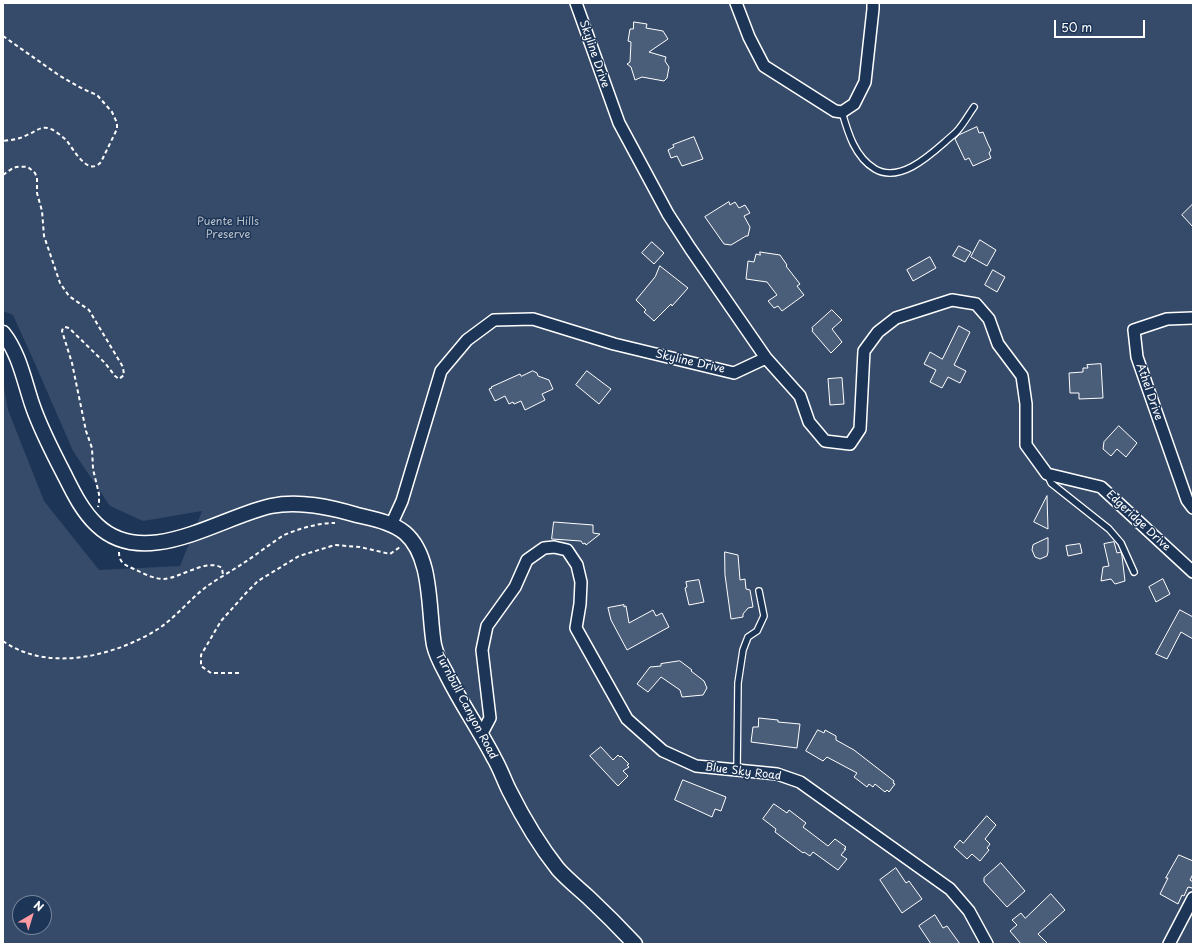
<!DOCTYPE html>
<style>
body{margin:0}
#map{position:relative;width:1196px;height:947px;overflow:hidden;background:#1d3557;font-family:"Playpen Sans",sans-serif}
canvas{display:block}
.frame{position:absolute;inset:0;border:4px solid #fff;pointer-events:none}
.north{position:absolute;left:12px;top:895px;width:40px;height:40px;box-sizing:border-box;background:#1d3557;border:1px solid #77869a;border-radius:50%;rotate:38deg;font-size:11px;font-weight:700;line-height:16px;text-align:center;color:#fff}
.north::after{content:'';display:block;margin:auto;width:14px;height:18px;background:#ff9aa2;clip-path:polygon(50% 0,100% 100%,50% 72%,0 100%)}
.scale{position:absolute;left:1054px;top:20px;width:91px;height:18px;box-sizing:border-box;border:2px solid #fff;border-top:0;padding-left:5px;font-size:12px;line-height:14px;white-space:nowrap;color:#fff;-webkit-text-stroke:3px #1d3557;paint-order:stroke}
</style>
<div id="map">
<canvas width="1196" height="947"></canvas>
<div class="frame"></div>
<div class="north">N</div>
<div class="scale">50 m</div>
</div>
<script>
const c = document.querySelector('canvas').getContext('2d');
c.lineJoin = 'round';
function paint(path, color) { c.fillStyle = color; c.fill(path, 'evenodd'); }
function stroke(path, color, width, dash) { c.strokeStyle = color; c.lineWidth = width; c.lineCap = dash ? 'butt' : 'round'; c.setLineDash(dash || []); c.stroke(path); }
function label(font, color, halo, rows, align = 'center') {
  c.font = font + ' "Playpen Sans",sans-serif'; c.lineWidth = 3; c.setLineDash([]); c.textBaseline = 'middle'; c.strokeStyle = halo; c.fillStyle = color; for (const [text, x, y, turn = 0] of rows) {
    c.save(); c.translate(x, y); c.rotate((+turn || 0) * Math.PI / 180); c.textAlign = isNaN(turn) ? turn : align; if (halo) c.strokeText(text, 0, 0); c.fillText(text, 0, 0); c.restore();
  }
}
const green = new Path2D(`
 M 3,3 L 1193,3 L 1193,944 L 3,944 L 3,382 L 8,410 L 44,501 L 99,570 L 180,566 L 202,511 L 143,521 L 110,506 L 73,451 L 36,366 L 13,315 L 3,311 ZM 20,903 L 44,903 L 44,927 L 20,927 Z`);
const building = new Path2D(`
 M 634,22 L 647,24 L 646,28 L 663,31 L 668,39 L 649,52 L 666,57 L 665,61 L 669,67 L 667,78 L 664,81 L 642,77 L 635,80 L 631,67 L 627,64 L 630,62 L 631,42 L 628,41 L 630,29 L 633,29 Z
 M 977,127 L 979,133 L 983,132 L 988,144 L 991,150 L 989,153 L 991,158 L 973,166 L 969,158 L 965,160 L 955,139 L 959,135 Z
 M 694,137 L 703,159 L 682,166 L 677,156 L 671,158 L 668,150 L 674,147 L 673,145 Z
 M 729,202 L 730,205 L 735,202 L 739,208 L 745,205 L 750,213 L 744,216 L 750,227 L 748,236 L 746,236 L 731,245 L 724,244 L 705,217 Z
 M 1193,204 L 1193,227 L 1182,215 Z
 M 980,240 L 996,250 L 987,266 L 971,257 Z
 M 652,242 L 664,253 L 654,264 L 642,253 Z
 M 959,246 L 971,252 L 965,262 L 953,256 Z
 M 760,252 L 780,255 L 787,265 L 786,266 L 800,284 L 797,286 L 804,295 L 782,311 L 778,306 L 774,308 L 768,301 L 777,295 L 767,282 L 746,279 L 748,261 L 754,262 L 756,254 L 760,255 Z
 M 930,257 L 936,268 L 913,281 L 907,270 Z
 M 660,266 L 688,288 L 672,306 L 671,304 L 654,321 L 644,312 L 646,310 L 636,300 L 655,277 Z
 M 993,270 L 1005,277 L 997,292 L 985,285 Z
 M 832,310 L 842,320 L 832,329 L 842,342 L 831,353 L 812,331 L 813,329 L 812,328 Z
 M 959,326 L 970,332 L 954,365 L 966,371 L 960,383 L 948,377 L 942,388 L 930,382 L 936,370 L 924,364 L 930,352 L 942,359 Z
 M 1101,364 L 1103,398 L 1079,399 L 1079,393 L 1070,393 L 1069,373 L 1083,372 L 1083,368 L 1088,368 L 1087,365 Z
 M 533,371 L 537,373 L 538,376 L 549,380 L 553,389 L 542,394 L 545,400 L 525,410 L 521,401 L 514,404 L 513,402 L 509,404 L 505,396 L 495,401 L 489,389 L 492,388 L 491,387 L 520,374 L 521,376 Z
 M 587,371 L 611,389 L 599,404 L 576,385 Z
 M 842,378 L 844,404 L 830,405 L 828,379 Z
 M 1119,426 L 1137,443 L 1126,457 L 1117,449 L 1111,456 L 1103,449 L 1104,442 Z
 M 1047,496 L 1048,529 L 1034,522 Z
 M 554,522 L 593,525 L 593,533 L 600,534 L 586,545 L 585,543 L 583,544 L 581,541 L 552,539 Z
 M 1048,538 L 1048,552 L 1047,556 L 1040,559 L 1035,557 L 1032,550 L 1033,545 Z
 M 1114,542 L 1117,553 L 1121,552 L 1122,556 L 1125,581 L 1115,584 L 1111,579 L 1101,581 L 1103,567 L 1109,566 L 1104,544 Z
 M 1080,544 L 1082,553 L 1068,556 L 1066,546 Z
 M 725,552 L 738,555 L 740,580 L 745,579 L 746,589 L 750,590 L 753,607 L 748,608 L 743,614 L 743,617 L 731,619 L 725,575 Z
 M 1163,579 L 1170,594 L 1156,602 L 1149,587 Z
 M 699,580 L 704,602 L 689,605 L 685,588 L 687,587 L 686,582 Z
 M 624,605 L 624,607 L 626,606 L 629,623 L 653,610 L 656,616 L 662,613 L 669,627 L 627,650 L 611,620 L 608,608 Z
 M 1180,610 L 1193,617 L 1193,639 L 1181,632 L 1167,659 L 1156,654 Z
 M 680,661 L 692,670 L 691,671 L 704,681 L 707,688 L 703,695 L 682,697 L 680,690 L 661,677 L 648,692 L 637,684 L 650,667 L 661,666 L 661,664 Z
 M 759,718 L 778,720 L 778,722 L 800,724 L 797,748 L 751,742 L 753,727 L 758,727 Z
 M 818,730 L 824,733 L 825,730 L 836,736 L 836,740 L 854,750 L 894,781 L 893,783 L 895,784 L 889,792 L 887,790 L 885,792 L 875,784 L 873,787 L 869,784 L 867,787 L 854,777 L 857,773 L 827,757 L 823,761 L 806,751 Z
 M 601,747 L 613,760 L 618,755 L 620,757 L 621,756 L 629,764 L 627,765 L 629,767 L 623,771 L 628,776 L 618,786 L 590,756 Z
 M 683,780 L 726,797 L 721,811 L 715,809 L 712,817 L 675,800 Z
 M 774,804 L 787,813 L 789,810 L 806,823 L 803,827 L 828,846 L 835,839 L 846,847 L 844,849 L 846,849 L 841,855 L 847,859 L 838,870 L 813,852 L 810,856 L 804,852 L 803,853 L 775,832 L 776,829 L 763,819 Z
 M 987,816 L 996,825 L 985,839 L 990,844 L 987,848 L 989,850 L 980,861 L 972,854 L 967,859 L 954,847 L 960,840 L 963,843 Z
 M 1179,855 L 1193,861 L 1193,874 L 1190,880 L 1193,882 L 1193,886 L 1192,888 L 1188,887 L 1184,896 L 1182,895 L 1178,904 L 1160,894 L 1168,878 L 1166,878 Z
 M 1001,863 L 1025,891 L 1007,907 L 984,882 L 984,878 Z
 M 896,868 L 906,883 L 909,881 L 922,899 L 902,913 L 880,880 Z
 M 1051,894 L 1065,910 L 1038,934 L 1048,944 L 1021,944 L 1010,931 L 1017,925 L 1012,920 L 1021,913 L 1025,918 Z
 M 935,915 L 943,928 L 947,926 L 960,944 L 931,944 L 919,926 Z`);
const path = new Path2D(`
 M 3,36 L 60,76 L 83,89 L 97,95 L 112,112 L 117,123 L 117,129 L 101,162 C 88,177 74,150 67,141 C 63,137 58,133 53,130 C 42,124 37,131 27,135 C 20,139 11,140 3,141
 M 3,175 C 14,167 14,166 28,167 L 35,173 L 37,178 L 37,193 L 42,211 L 44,236 L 60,283 L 69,296 L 89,310 L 123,367 L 124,375 L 119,379 L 115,376 L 105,363 L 69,328 L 65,327 L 63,328 L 62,331 L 72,363 L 86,431 L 92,448 L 93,469 L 99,494 L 99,502 L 98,507
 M 119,552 C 119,563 125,565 134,569 C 143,573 153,579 164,579 C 180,578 207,558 222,568 L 223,575
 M 3,641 C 48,673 115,656 158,629 C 176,617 189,600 206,587 C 217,579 230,572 242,564 C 256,555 270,544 284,535 C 301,528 318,523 335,523
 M 239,673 L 211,673 L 201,666 L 201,655 L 221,621 L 246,593 L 258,581 L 299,556 L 335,545 L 360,547 L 390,554 L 400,547`);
const service = new Path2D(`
 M 842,112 C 848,133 855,157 875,169 C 899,183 928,157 945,142 C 949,138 955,134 958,130 C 964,123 969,114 974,107
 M 1047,474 L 1051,483 L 1109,529 L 1121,543 L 1134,572
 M 737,770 L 738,683 L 743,650 L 748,637 L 757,631 L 764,616 L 759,591`);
const minor = new Path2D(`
 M 576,3 L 619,123 L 668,214 L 690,248 L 766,358 L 800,396 L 809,422 L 825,441 L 850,444 L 860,429 L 864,351 L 878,332 L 896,318 L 952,300 L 976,304 L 989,319 L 998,344 L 1022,376 L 1026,404 L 1026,445 L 1047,474 L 1101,487 L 1193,572
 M 736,3 L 749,37 L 764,66 L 835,111 L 842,112 L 854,104 L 865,82 L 873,9 L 873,3
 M 1193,318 L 1167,319 L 1134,330 L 1137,357 L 1187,500 L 1193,508
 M 391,525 L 402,501 L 441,371 L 467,340 L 494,320 L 533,319 L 614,344 L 734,373 L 766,358
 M 481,735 L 490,718 L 482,650 L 487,626 L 515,587 L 527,560 L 544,548 L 554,547 L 567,550 L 577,565 L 581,582 L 580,604 L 576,628 L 627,719 L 663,751 L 696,766 L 777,774 L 800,782 L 950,889 L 969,911 L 987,944
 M 1169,944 L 1193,898`);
const tertiary = new Path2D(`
 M 3,333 C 19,353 24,380 32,404 C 40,428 52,451 64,474 C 73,492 82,511 97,525 C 145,571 220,517 271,506 C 299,500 330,507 357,515 C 373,519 392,522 405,533 C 433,557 428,611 434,645 C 436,654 441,664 446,673 C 460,702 479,729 494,758 C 500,768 504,780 509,790 C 523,818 539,845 558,869 C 567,879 578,888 588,897 C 604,912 620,928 635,944`);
const streetNames = [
 ["Skyline Drive",594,54,71],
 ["Skyline Drive",690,362,13],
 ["Athel Drive",1149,392,71],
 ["Edgeridge Drive",1138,521,43],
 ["Turnbull Canyon Road",466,706,62],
 ["Blue Sky Road",743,772,7]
];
const parkNames = [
 ["Puente Hills",228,222],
 ["Preserve",228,235]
];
paint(green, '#364b69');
paint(building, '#4a5d79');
stroke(building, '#fff', 1);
stroke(service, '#fff', 8);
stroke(minor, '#fff', 14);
stroke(tertiary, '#fff', 17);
stroke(path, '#fff', 2, [4, 3]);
stroke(service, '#1d3557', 5.5);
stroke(minor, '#1d3557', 11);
stroke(tertiary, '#1d3557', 14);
label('11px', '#fff', '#1d3557', streetNames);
label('11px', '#b9c0ca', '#1d3557', parkNames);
</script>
